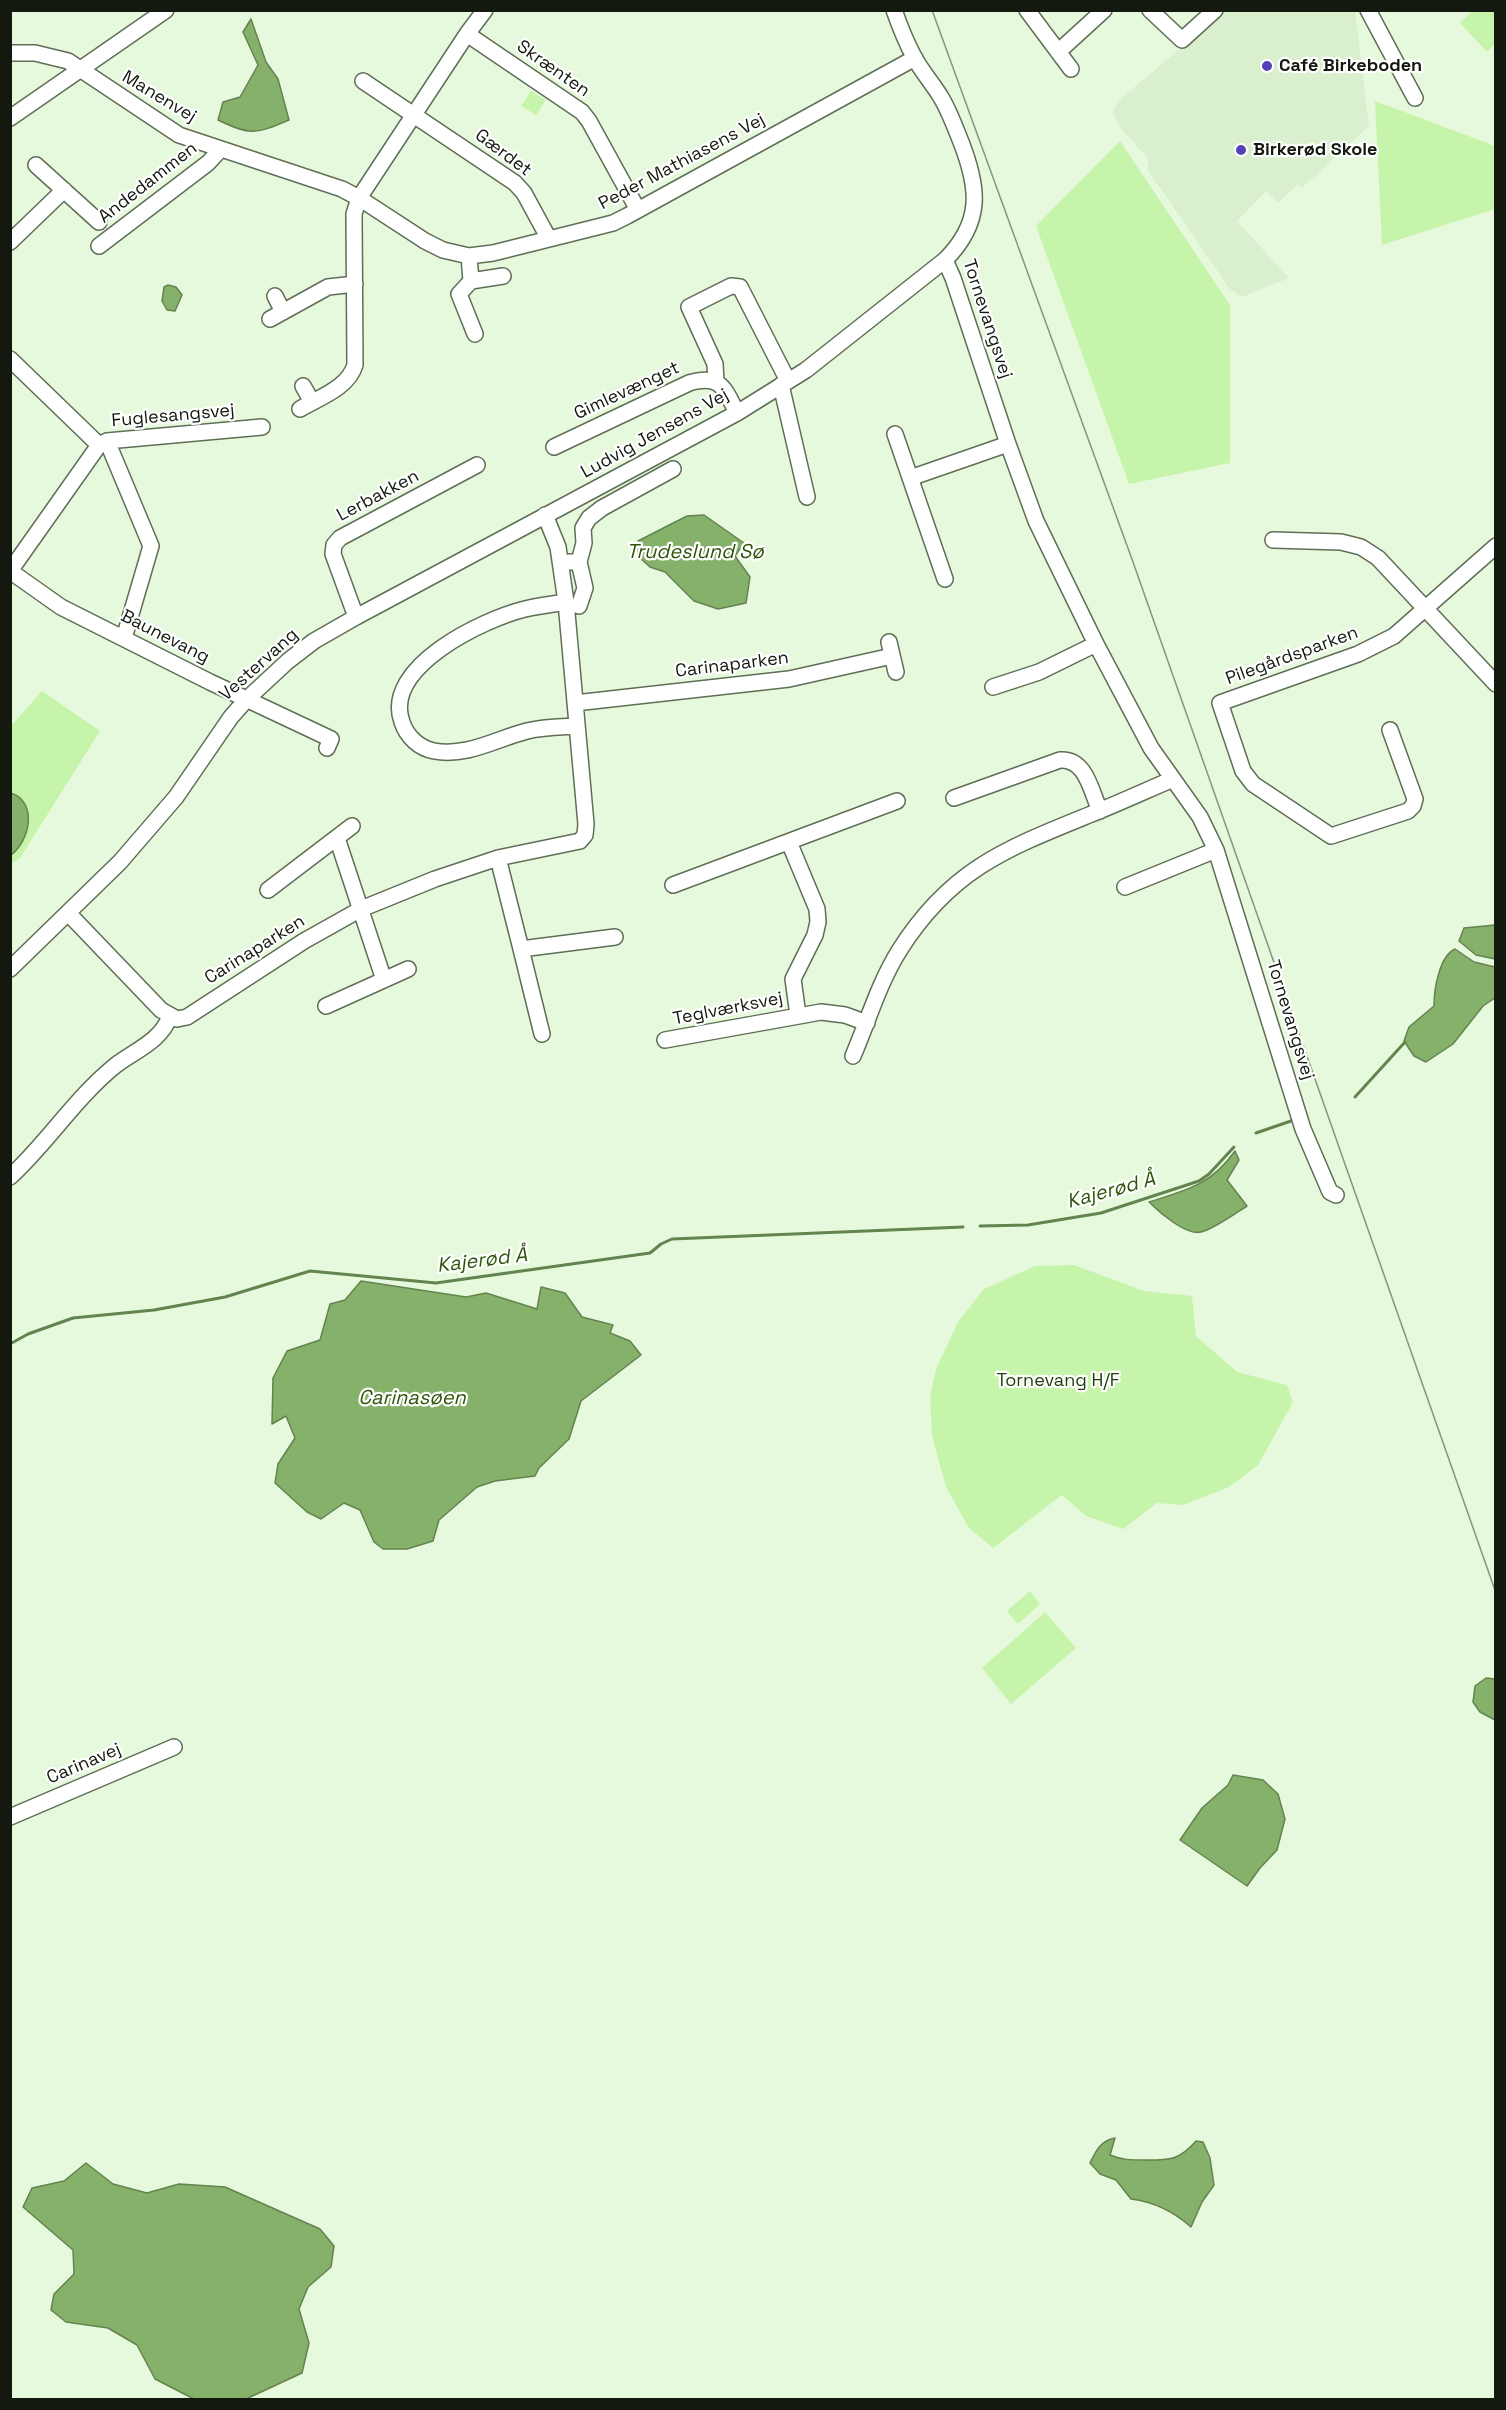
<!DOCTYPE html>
<meta charset="utf-8">
<style>
body{margin:0}
#map{position:relative;width:1506px;height:2410px;overflow:hidden;background:#e7f9dd;font-family:"Space Grotesk",sans-serif}
canvas{display:block}
.frame{position:absolute;inset:0;border:12px solid #13190f;pointer-events:none}
</style>
<div id="map">
<canvas width="1506" height="2410"></canvas>
<div class="frame"></div>
</div>
<script>
const c = document.querySelector('canvas').getContext('2d');
c.lineJoin = 'round';
function paint(path, color) { c.fillStyle = color; c.fill(path, 'evenodd'); }
function stroke(path, color, width, dash) { c.strokeStyle = color; c.lineWidth = width; c.lineCap = dash ? 'butt' : 'round'; c.setLineDash(dash || []); c.stroke(path); }
function label(font, color, halo, rows, align = 'center') {
  c.font = font + ' "Space Grotesk",sans-serif'; c.lineWidth = 4.5; c.setLineDash([]); c.textBaseline = 'middle'; c.strokeStyle = halo; c.fillStyle = color; for (const [text, x, y, turn = 0] of rows) {
    c.save(); c.translate(x, y); c.rotate((+turn || 0) * Math.PI / 180); c.textAlign = isNaN(turn) ? turn : align; if (halo) c.strokeText(text, 0, 0); c.fillText(text, 0, 0); c.restore();
  }
}
const built = new Path2D(`
 M 1225,11 L 1355,11 L 1369,126 L 1302,188 L 1298,184 L 1278,203 L 1266,191 L 1237,221 L 1289,278 L 1242,297 L 1230,289 L 1147,169 L 1149,160 L 1120,127 L 1113,114 L 1114,108 L 1124,96 Z`);
const green = new Path2D(`
 M 1472,11 L 1495,11 L 1495,44 L 1487,52 L 1460,23 Z
 M 531,91 L 546,100 L 536,115 L 521,106 Z
 M 1375,101 L 1495,146 L 1495,209 L 1382,245 Z
 M 1120,141 L 1230,305 L 1230,463 L 1129,484 L 1036,226 Z
 M 42,691 L 100,731 L 20,858 L 11,864 L 11,726 Z
 M 1074,1265 L 1144,1291 L 1192,1296 L 1196,1336 L 1237,1372 L 1287,1385 L 1293,1402 L 1258,1465 L 1229,1487 L 1183,1505 L 1157,1503 L 1123,1529 L 1086,1516 L 1062,1495 L 993,1548 L 969,1528 L 946,1487 L 932,1436 L 930,1397 L 936,1369 L 958,1322 L 984,1289 L 1035,1266 Z
 M 1030,1591 L 1040,1604 L 1018,1624 L 1007,1611 Z
 M 1045,1612 L 1076,1648 L 1011,1704 L 982,1668 Z`);
const water = new Path2D(`
 M 251,19 L 266,62 L 278,79 L 289,120 C 256,134 251,136 218,120 L 223,102 L 240,97 L 258,65 L 243,32 Z
 M 168,285 L 176,287 L 182,295 L 175,311 L 167,310 L 162,301 L 164,287 Z
 M 704,515 L 744,543 L 735,556 L 750,577 L 746,603 L 718,609 L 694,601 L 665,572 L 650,567 L 638,556 L 638,541 L 687,516 Z
 M 11,793 C 38,802 30,841 11,855 Z
 M 1495,925 L 1495,959 L 1476,955 L 1459,941 L 1464,928 Z
 M 1455,949 L 1474,962 L 1495,967 L 1495,998 L 1483,1006 L 1453,1044 L 1426,1062 L 1414,1056 L 1404,1041 L 1409,1027 L 1434,1006 C 1434,990 1439,956 1455,949 Z
 M 1235,1151 L 1239,1160 L 1227,1180 L 1247,1206 C 1234,1214 1214,1229 1201,1232 C 1186,1236 1159,1212 1149,1202 C 1187,1190 1211,1185 1235,1151 Z
 M 361,1281 L 466,1297 L 486,1293 L 537,1309 L 541,1287 L 565,1293 L 582,1317 L 613,1325 L 610,1333 L 630,1341 L 641,1355 L 581,1401 L 569,1439 L 539,1468 L 535,1476 L 495,1481 L 477,1487 L 439,1520 L 433,1541 L 407,1549 L 383,1549 L 374,1542 L 360,1510 L 344,1503 L 321,1519 L 307,1512 L 275,1483 L 278,1464 L 295,1438 L 286,1416 L 272,1424 L 273,1378 L 287,1351 L 320,1340 L 330,1304 L 345,1300 Z
 M 1486,1678 L 1495,1679 L 1495,1720 L 1480,1712 L 1473,1702 L 1475,1686 Z
 M 1233,1775 L 1263,1780 L 1278,1794 L 1285,1819 L 1277,1850 L 1260,1868 L 1247,1886 L 1180,1840 L 1202,1808 L 1228,1785 Z
 M 1115,2138 L 1110,2155 C 1122,2160 1131,2160 1144,2160 C 1168,2160 1179,2161 1196,2141 L 1203,2142 L 1210,2158 L 1214,2185 L 1202,2202 L 1191,2227 C 1173,2211 1155,2202 1131,2199 L 1116,2180 L 1100,2174 L 1090,2163 C 1096,2151 1100,2141 1115,2138 Z
 M 86,2163 L 113,2184 L 147,2193 L 179,2184 L 225,2187 L 320,2229 L 334,2246 L 331,2267 L 308,2287 L 299,2309 L 309,2343 L 302,2373 L 246,2399 L 194,2399 L 155,2379 L 137,2345 L 108,2328 L 66,2322 L 51,2310 L 54,2294 L 74,2274 L 73,2250 L 23,2207 L 32,2188 L 64,2181 Z`);
const stream = new Path2D(`
 M 1355,1097 L 1405,1042
 M 1256,1133 L 1291,1121
 M 980,1226 L 1028,1225 L 1101,1213 L 1199,1181 L 1209,1174 L 1234,1147
 M 10,1344 L 28,1334 L 73,1318 L 154,1310 L 225,1297 L 310,1271 L 436,1283 L 650,1253 L 661,1244 L 672,1239 L 963,1227`);
const minor = new Path2D(`
 M 1027,10 L 1071,69
 M 1150,10 L 1182,40 L 1215,10
 M 1368,10 L 1415,98
 M 467,34 L 582,112 L 589,121 L 638,210
 M 1058,52 L 1104,10
 M 10,53 L 35,53 L 68,61 L 179,135 L 342,189 L 359,198 L 425,241 L 443,250 L 469,256 L 493,253 L 613,223 L 627,216 L 915,58
 M 363,81 L 515,183 L 524,193 L 549,239
 M 10,118 L 166,10
 M 36,165 L 99,222
 M 10,242 L 64,190
 M 99,246 L 208,163 L 220,150
 M 469,256 L 471,281 L 459,294 L 475,334
 M 945,260 L 953,278 L 1008,444 L 1036,521 L 1096,644 L 1151,748 L 1200,817 L 1216,850 L 1303,1129 L 1330,1192 L 1336,1195
 M 471,281 L 503,276
 M 275,296 L 283,312
 M 270,319 L 328,287 L 355,284
 M 10,359 L 99,445
 M 716,382 L 715,364 L 689,307 L 731,286 L 740,287 L 788,381
 M 781,385 L 807,497
 M 303,386 L 312,402
 M 300,409 C 320,397 348,388 355,365 L 354,214 L 359,198 L 467,34 L 485,10
 M 262,427 L 107,441 L 99,445 L 10,571 L 61,607 L 210,682 L 331,739 L 327,748
 M 895,434 L 945,579
 M 107,441 L 151,546 L 124,638
 M 554,447 L 689,383 C 720,374 724,387 737,413
 M 910,478 L 1008,444
 M 1273,540 L 1341,542 L 1361,547 L 1378,558 L 1496,684
 M 569,562 L 579,562 L 585,588 L 579,606
 M 579,562 L 584,543 L 583,528 L 589,518 L 602,508 L 673,469
 M 566,602 C 552,604 538,606 525,609 C 484,619 382,667 402,722 C 407,737 419,748 434,751 C 467,757 496,739 527,731 C 543,727 561,727 577,726
 M 356,617 L 333,554 L 334,545 L 340,538 L 477,465
 M 889,642 L 896,672
 M 993,687 L 1039,672 L 1096,644
 M 575,703 L 789,679 L 892,656
 M 1390,730 L 1415,799 L 1413,806 L 1408,811 L 1331,836 L 1253,784 L 1243,771 L 1220,703 L 1358,654 L 1394,636 L 1496,546
 M 954,798 L 1060,760 C 1086,758 1091,791 1100,811
 M 337,838 L 384,980
 M 789,842 L 817,909 L 818,922 L 815,935 L 793,979 L 798,1015
 M 498,858 L 521,949 L 615,937
 M 673,885 L 897,801
 M 1125,887 L 1216,850
 M 268,890 L 352,826
 M 68,913 L 161,1010 L 177,1019 L 187,1017 L 304,941 L 361,909 L 435,879 L 498,858 L 580,841 L 585,835 L 586,824 L 566,602 L 558,547 L 545,515
 M 521,949 L 542,1034
 M 10,969 L 120,862 L 176,797 L 231,717 L 247,699 L 288,661 L 314,641 L 356,617 L 737,413 L 806,370 L 945,260 C 983,222 979,188 961,142 C 955,127 950,113 942,99 C 934,85 922,72 914,57 C 906,42 900,27 894,10
 M 326,1006 L 408,969
 M 665,1040 L 821,1012 L 845,1015 L 867,1023
 M 853,1056 C 868,1021 879,983 899,951 C 950,870 1005,849 1089,815 C 1117,804 1145,791 1173,779
 M 10,1177 C 48,1142 76,1097 116,1065 C 136,1050 161,1041 170,1016
 M 10,1817 L 174,1747`);
const tram = new Path2D(`
 M 932,10 L 1133,562 L 1496,1593`);
const markers = [
 [1267,66,6,"#5441b9"],
 [1241,150,6,"#5441b9"]
];
const poiNames = [
 ["Café Birkeboden",1279,66],
 ["Birkerød Skole",1253,150]
];
const streetNames = [
 ["Skrænten",553,69,35],
 ["Manenvej",159,97,31],
 ["Gærdet",503,153,37],
 ["Peder Mathiasens Vej",682,162,-28],
 ["Andedammen",148,183,-38],
 ["Tornevangsvej",987,319,72],
 ["Gimlevænget",627,391,-25],
 ["Fuglesangsvej",173,416,-5],
 ["Ludvig Jensens Vej",655,434,-29],
 ["Lerbakken",378,496,-28],
 ["Baunevang",165,637,27],
 ["Pilegårdsparken",1292,656,-20],
 ["Vestervang",259,665,-42],
 ["Carinaparken",732,665,-7],
 ["Carinaparken",255,950,-32],
 ["Teglværksvej",728,1009,-11],
 ["Tornevangsvej",1290,1020,73],
 ["Carinavej",84,1764,-23]
];
const parkNames = [
 ["Tornevang H/F",1058,1381]
];
const waterNames = [
 ["Trudeslund Sø",695,553],
 ["Kajerød Å",1111,1191,-15],
 ["Kajerød Å",482,1261,-7],
 ["Carinasøen",412,1399]
];
paint(built, '#d9efcd');
paint(green, '#c6f4ab');
paint(water, '#85b16a');
stroke(water, '#63834f', 1.5);
stroke(stream, '#63834f', 3);
stroke(minor, '#5f6e56', 18);
stroke(minor, '#fff', 15);
stroke(tram, '#87937f', 1.5);
for (const [x, y, r, color] of markers) { const dot = new Path2D(); dot.arc(x, y, r, 0, 2 * Math.PI); c.fillStyle = color; c.fill(dot); stroke(dot, '#fff', 2); }
label('bold 18px', '#13190f', '#fff', poiNames, 'left');
label('18px', '#13190f', '#fff', streetNames);
label('18px', '#223f0c', '#fff', parkNames);
label('italic 20px', '#2d5508', '#fff', waterNames);
</script>
